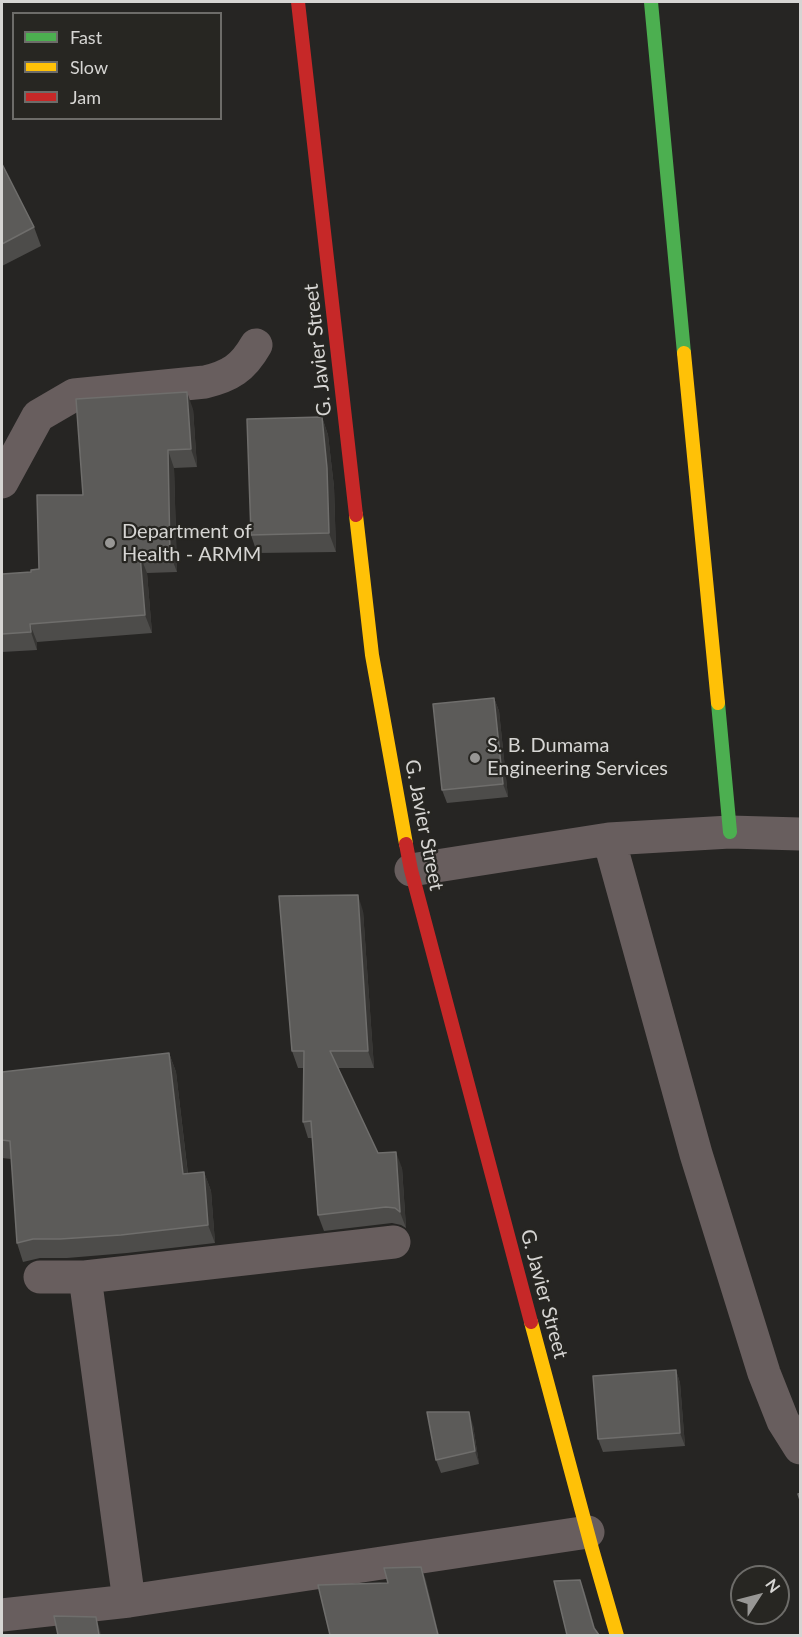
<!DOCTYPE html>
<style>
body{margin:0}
#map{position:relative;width:802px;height:1637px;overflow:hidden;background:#262523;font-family:Lato,sans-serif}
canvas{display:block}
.frame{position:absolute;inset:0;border:3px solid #d6d5d3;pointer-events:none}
.legend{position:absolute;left:12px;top:12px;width:210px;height:108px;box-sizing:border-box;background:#272622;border:2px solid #6d6c69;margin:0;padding:8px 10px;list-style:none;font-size:18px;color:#d6d5d3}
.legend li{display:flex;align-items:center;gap:12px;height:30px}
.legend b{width:30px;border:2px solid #6d6c69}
.north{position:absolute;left:730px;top:1565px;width:60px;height:60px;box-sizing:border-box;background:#272622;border:2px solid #6d6c69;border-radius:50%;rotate:54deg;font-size:16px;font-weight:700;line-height:24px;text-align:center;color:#d6d5d3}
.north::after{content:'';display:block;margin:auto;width:21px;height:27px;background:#989795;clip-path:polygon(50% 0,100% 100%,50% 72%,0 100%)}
</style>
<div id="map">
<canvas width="802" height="1637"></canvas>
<div class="frame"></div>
<ul class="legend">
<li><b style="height:8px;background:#4caf50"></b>Fast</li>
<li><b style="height:8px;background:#ffc107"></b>Slow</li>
<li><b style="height:8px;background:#c62828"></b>Jam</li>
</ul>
<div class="north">N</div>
</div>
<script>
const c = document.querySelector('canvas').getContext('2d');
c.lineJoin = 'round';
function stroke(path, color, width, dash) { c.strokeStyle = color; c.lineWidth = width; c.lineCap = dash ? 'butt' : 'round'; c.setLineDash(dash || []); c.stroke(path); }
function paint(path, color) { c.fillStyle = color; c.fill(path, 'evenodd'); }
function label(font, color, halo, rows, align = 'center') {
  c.font = font + ' Lato,sans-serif'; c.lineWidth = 4.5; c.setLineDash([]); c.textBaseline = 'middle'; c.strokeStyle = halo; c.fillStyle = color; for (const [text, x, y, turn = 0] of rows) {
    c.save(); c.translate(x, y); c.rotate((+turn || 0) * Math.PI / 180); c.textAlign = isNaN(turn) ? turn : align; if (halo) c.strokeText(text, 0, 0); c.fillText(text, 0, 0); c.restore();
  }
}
const street = new Path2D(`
 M 2,482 L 38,416 L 74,395 L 205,382 C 230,376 243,368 256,345
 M 609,839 L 696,1154 L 764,1373 L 783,1421 L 800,1448
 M 411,870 L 609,839 L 730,832 L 800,834
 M 40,1277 L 85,1277 L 394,1242
 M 85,1277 L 129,1601
 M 2,1615 L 129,1601 L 588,1532`);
const fast = new Path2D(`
 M 651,2 L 684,353
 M 718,703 L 730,832`);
const slow = new Path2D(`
 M 684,353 L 718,703
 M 356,515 L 372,655 L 406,844
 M 531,1322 L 592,1549 L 617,1636`);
const jam = new Path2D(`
 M 298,2 L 356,515
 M 406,844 L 411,870 L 531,1322`);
const wall = new Path2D(`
 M 2,164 L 34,227 L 41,246 L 2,266 Z
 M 193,409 L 197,467 L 174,468 L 177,572 L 147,573 L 152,633 L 37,642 L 37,650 L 2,652 L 2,574 L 31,572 L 39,569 L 83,495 Z
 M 322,417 L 328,435 L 334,487 L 336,552 L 257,553 L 251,535 Z
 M 494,698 L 499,711 L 508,797 L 447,803 L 442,790 Z
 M 363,911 L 374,1068 L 338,1068 L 378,1153 L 402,1168 L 406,1228 L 401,1225 L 392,1223 L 324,1231 L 318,1215 L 312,1138 L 308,1138 L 303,1122 L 304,1068 L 298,1068 L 292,1051 Z
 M 169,1053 L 176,1072 L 188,1174 L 204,1172 L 211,1191 L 215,1243 L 127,1253 L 67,1258 L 40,1258 L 23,1262 L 17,1243 L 11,1159 L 2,1158 L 2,1072 Z
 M 676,1370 L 680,1383 L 685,1446 L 603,1452 L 598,1439 Z
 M 473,1425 L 479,1464 L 441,1473 L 436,1460 Z`);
const shadedWall = new Path2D(`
 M 187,392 L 193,409 L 197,467 L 191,449 Z
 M 322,417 L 328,435 L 334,487 L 336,552 L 329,533 Z
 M 168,450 L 174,468 L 177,572 L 170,554 Z
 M 140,555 L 147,573 L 152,633 L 145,615 Z
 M 30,624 L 37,642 L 37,650 L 31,632 Z
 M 494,698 L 499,711 L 508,797 L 503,784 Z
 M 358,895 L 363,911 L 374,1068 L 368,1051 Z
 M 169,1053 L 176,1072 L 190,1193 L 183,1174 Z
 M 396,1152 L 402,1168 L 406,1228 L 400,1212 Z
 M 204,1172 L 211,1191 L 215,1243 L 208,1225 Z
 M 676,1370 L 680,1383 L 685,1446 L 680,1433 Z
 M 469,1412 L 473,1425 L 479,1464 L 475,1451 Z
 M 421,1567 L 426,1580 L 439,1635 L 438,1635 Z
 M 580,1580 L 585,1593 L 597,1635 L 594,1628 Z
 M 96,1617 L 100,1630 L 101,1635 L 99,1635 Z`);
const building = new Path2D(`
 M 2,164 L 34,227 L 2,244 Z
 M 187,392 L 191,449 L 168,450 L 170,554 L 140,555 L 145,615 L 30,624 L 31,632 L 2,634 L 2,574 L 31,572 L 31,570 L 39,569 L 37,495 L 83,495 L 76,399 Z
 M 322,417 L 327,468 L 329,533 L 251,535 L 247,419 Z
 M 494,698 L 503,784 L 442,790 L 433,704 Z
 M 358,895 L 368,1051 L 330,1051 L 378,1153 L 396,1152 L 400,1212 L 395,1208 L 386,1207 L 318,1215 L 311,1121 L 303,1122 L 304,1051 L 292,1051 L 279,896 Z
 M 169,1053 L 183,1174 L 204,1172 L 208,1225 L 121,1235 L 60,1239 L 33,1239 L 17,1243 L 10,1141 L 2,1140 L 2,1072 Z
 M 676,1370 L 680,1433 L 598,1439 L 593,1376 Z
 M 427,1412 L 469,1412 L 475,1451 L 436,1460 Z
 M 801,1493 L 801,1503 L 798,1494 Z
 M 421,1567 L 438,1635 L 330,1635 L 318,1585 L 388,1583 L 384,1568 Z
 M 580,1580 L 594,1628 L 599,1635 L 567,1635 L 554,1581 Z
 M 54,1616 L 96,1617 L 99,1635 L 58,1635 Z`);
const markers = [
 [110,543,6,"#989795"],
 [475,758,6,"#989795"]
];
const streetNames = [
 ["G. Javier Street",318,350,-96],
 ["G. Javier Street",424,825,79],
 ["G. Javier Street",544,1294,75]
];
const poiNames = [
 ["Department of",122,532],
 ["Health - ARMM",122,555],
 ["S. B. Dumama",487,746],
 ["Engineering Services",487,769]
];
stroke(street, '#685e5e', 33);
stroke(fast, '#4caf50', 14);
stroke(slow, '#ffc107', 14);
stroke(jam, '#c62828', 14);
paint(wall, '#4d4c4a');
paint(shadedWall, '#373634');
paint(building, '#5c5b59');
stroke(building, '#6f6e6c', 1.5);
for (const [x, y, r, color] of markers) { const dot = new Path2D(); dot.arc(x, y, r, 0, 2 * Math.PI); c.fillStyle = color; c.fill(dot); stroke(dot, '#272622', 2); }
label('20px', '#d6d5d3', '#272622', streetNames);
label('20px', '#d6d5d3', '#272622', poiNames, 'left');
</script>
